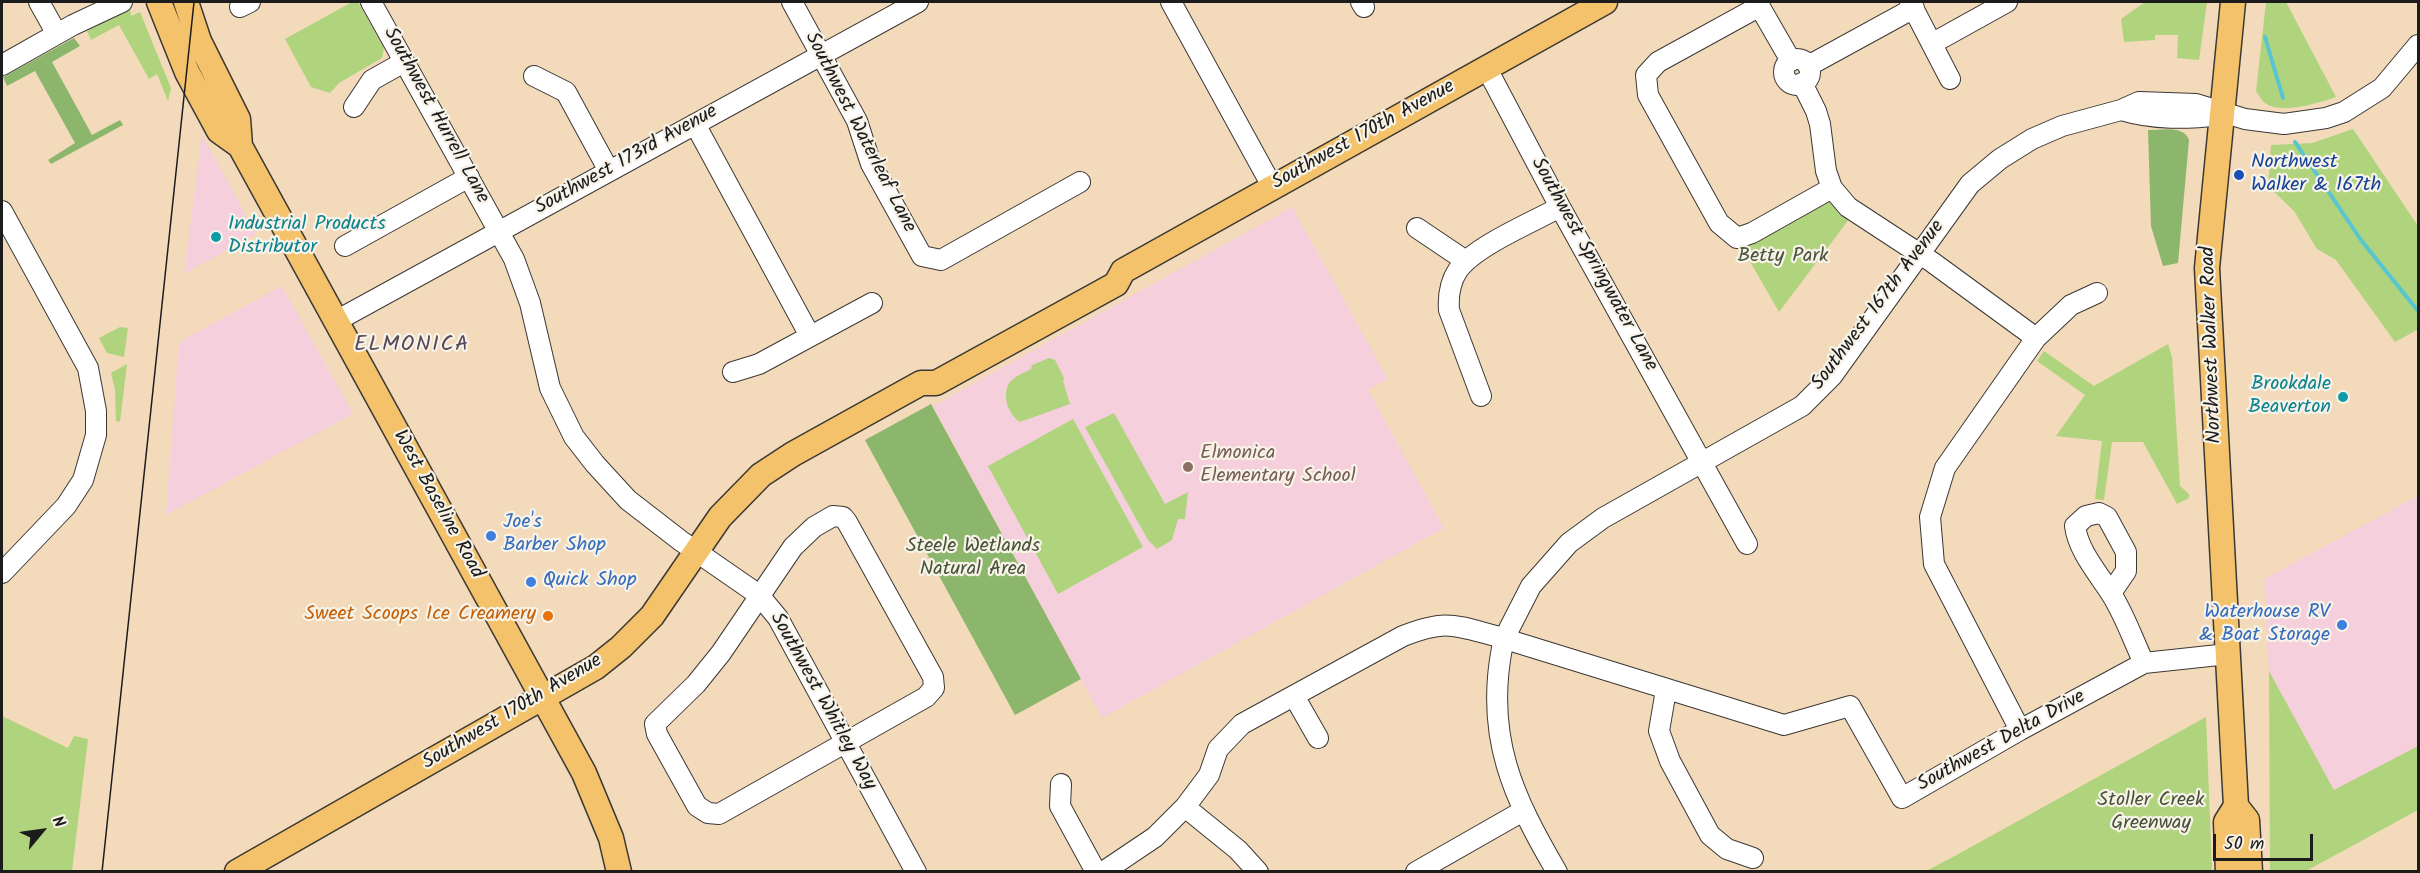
<!DOCTYPE html>
<style>
body{margin:0}
#map{position:relative;width:2420px;height:873px;overflow:hidden;background:#f2dabb;font-family:Kalam,sans-serif}
canvas{display:block}
.frame{position:absolute;inset:0;border:3px solid #1c1c1c;pointer-events:none}
.north{position:absolute;left:12px;top:801px;width:60px;height:60px;-webkit-text-stroke:4px #f7f3e8;paint-order:stroke;rotate:61deg;font-size:16px;font-weight:700;line-height:24px;text-align:center;color:#1c1c1c}
.north::after{content:'';display:block;margin:auto;width:21px;height:27px;background:#1c1c1c;clip-path:polygon(50% 0,100% 100%,50% 72%,0 100%)}
.scale{position:absolute;left:2213px;top:834px;width:100px;height:27px;box-sizing:border-box;border:3px solid #1c1c1c;border-top:0;padding-left:8px;font-size:18px;line-height:21px;white-space:nowrap;color:#1c1c1c;-webkit-text-stroke:4px #f7f3e8;paint-order:stroke}
</style>
<div id="map">
<canvas width="2420" height="873"></canvas>
<div class="frame"></div>
<div class="north">N</div>
<div class="scale">50 m</div>
</div>
<script>
const c = document.querySelector('canvas').getContext('2d');
c.lineJoin = 'round';
function paint(path, color) { c.fillStyle = color; c.fill(path, 'evenodd'); }
function stroke(path, color, width, dash) { c.strokeStyle = color; c.lineWidth = width; c.lineCap = dash ? 'butt' : 'round'; c.setLineDash(dash || []); c.stroke(path); }
function label(font, color, halo, rows, align = 'center') {
  c.font = font + ' Kalam,sans-serif'; c.lineWidth = 4.5; c.setLineDash([]); c.textBaseline = 'middle'; c.strokeStyle = halo; c.fillStyle = color; for (const [text, x, y, turn = 0] of rows) {
    c.save(); c.translate(x, y); c.rotate((+turn || 0) * Math.PI / 180); c.textAlign = isNaN(turn) ? turn : align; if (halo) c.strokeText(text, 0, 0); c.fillText(text, 0, 0); c.restore();
  }
}
const built = new Path2D(`
 M 202,135 L 256,234 L 184,274 Z
 M 1292,207 L 1388,379 L 1368,390 L 1444,528 L 1102,718 L 933,406 Z
 M 282,286 L 353,414 L 166,515 L 179,342 Z
 M 2418,496 L 2418,746 L 2335,791 L 2269,671 L 2264,579 Z`);
const green = new Path2D(`
 M 352,2 L 358,2 L 384,48 L 382,58 L 339,83 L 330,93 L 311,87 L 285,39 Z
 M 2145,2 L 2207,2 L 2199,60 L 2177,58 L 2178,35 L 2155,35 L 2155,40 L 2124,42 L 2121,19 Z
 M 2266,2 L 2286,2 L 2336,97 C 2319,103 2280,115 2265,103 C 2261,100 2259,95 2256,91 Z
 M 130,7 L 131,16 L 140,12 L 171,88 L 168,101 L 157,74 L 149,79 L 119,25 L 91,40 L 87,31 Z
 M 2353,129 L 2418,226 L 2418,332 L 2417,330 L 2395,342 L 2336,260 L 2317,249 L 2294,211 L 2268,186 L 2271,145 L 2312,143 Z
 M 1827,200 L 1832,201 L 1850,218 L 1779,312 L 1748,258 L 1747,252 L 1750,243 Z
 M 120,327 L 128,328 L 124,357 L 107,353 L 99,338 Z
 M 2168,344 L 2172,357 L 2180,486 L 2189,494 L 2189,498 L 2177,504 L 2143,442 L 2112,442 L 2104,500 L 2095,499 L 2102,441 L 2056,436 L 2085,395 L 2037,361 L 2044,351 L 2094,386 Z
 M 1049,358 L 1055,360 L 1064,378 L 1063,381 L 1070,404 L 1020,422 C 1008,414 1001,395 1010,382 C 1015,376 1024,373 1031,369 L 1032,365 Z
 M 127,364 L 120,422 L 116,421 L 115,390 L 111,373 Z
 M 1114,413 L 1165,504 L 1188,492 L 1185,519 L 1178,519 L 1172,540 L 1157,549 L 1148,540 L 1085,427 Z
 M 1073,419 L 1143,547 L 1058,594 L 988,466 Z
 M 2269,671 L 2334,790 L 2418,746 L 2418,810 L 2306,871 L 2270,871 Z
 M 2,716 L 68,748 L 74,736 L 88,739 L 72,871 L 2,871 Z
 M 2206,717 L 2212,871 L 1926,871 L 1953,857 Z`);
const forest = new Path2D(`
 M 74,38 L 80,46 L 52,62 L 92,135 L 120,120 L 123,125 L 51,164 L 48,160 L 75,143 L 35,71 L 7,86 L 3,77 Z
 M 2148,130 C 2160,130 2185,125 2189,140 L 2178,263 L 2163,266 L 2151,226 Z
 M 931,404 L 1081,679 L 1015,715 L 865,440 Z`);
const stream = new Path2D(`
 M 2265,37 L 2283,98
 M 2295,142 L 2361,240 L 2418,311`);
const minor = new Path2D(`
 M 39,2 L 57,34
 M 371,2 L 514,259 L 530,303 L 550,388 L 574,437 L 595,464 L 628,500 L 681,541 L 759,595 L 778,618 L 916,872
 M 792,2 L 857,121 L 871,164 L 922,256 L 941,260 L 1080,182
 M 1171,2 L 1273,188
 M 1361,2 L 1364,7
 M 1757,2 L 1791,61
 M 1910,2 L 1950,79
 M 1760,6 L 1658,62 L 1646,75 L 1648,95 L 1719,223 L 1737,238 L 1752,233 L 1832,188
 M 240,7 L 250,2
 M 1933,43 L 2007,2
 M1784 72a13 13 0 1 1 26 0a13 13 0 1 1-26 0Z
 M 2,65 L 73,25 L 122,2
 M 1808,66 L 1914,8
 M 1486,67 L 1560,207 L 1747,544
 M 534,76 L 566,92 L 609,171
 M 1802,83 L 1816,111 L 1820,124 L 1826,171 L 1832,188 L 1848,207 L 1932,262 L 2036,338
 M 354,107 L 372,80 L 404,62
 M 2121,110 C 2154,120 2187,119 2221,115
 M 695,124 L 810,336
 M 2,211 L 88,368 L 96,411 L 96,435 L 83,480 L 66,506 L 2,573
 M 1417,228 L 1466,261
 M 345,246 L 469,177
 M 336,321 L 918,2
 M 733,372 L 759,364 L 872,303
 M 1481,396 L 1449,310 C 1448,296 1450,282 1458,270 C 1475,246 1533,222 1560,207
 M 833,516 L 843,517 L 847,522 L 933,677 L 934,688 L 926,697 L 719,814 L 708,813 L 697,806 L 657,734 L 655,724 L 696,684 L 721,653 L 793,547 L 814,527 Z
 M 2111,593 L 2126,571 L 2126,552 L 2107,517 L 2099,513 L 2086,516 L 2075,526 C 2078,550 2097,572 2110,592 C 2124,613 2133,640 2144,663
 M 1509,629 L 1531,586 L 1569,543 L 1603,518 L 1802,406 L 1832,376 L 1970,184 L 2000,159 L 2032,139 L 2062,126 L 2121,110 L 2139,102 L 2196,104 L 2245,119 L 2284,124 L 2326,118 L 2344,112 L 2382,88 L 2418,45
 M 1515,642 L 1784,725 L 1850,706 L 1902,798 L 2020,730 L 2144,663 L 2228,654
 M 1502,648 C 1485,737 1513,797 1557,872
 M 1666,690 L 1659,731 L 1670,761 L 1710,835 L 1727,849 L 1753,858
 M 1294,696 L 1318,738
 M 2020,730 L 1934,564 L 1930,517 L 1945,468 L 2036,338 L 2071,305 L 2097,293
 M 1061,784 L 1060,806 L 1096,872
 M 1185,807 L 1238,850 L 1258,872
 M 1103,872 L 1155,837 L 1185,807 L 1209,775 L 1218,749 L 1242,724 L 1403,636 C 1445,619 1454,625 1496,636
 M 1416,872 L 1523,811`);
const major = new Path2D(`
 M 159,2 L 187,72 L 219,131 L 240,146
 M 186,2 L 199,41 L 238,119 L 240,146 L 584,773 L 611,838 L 619,872
 M 2236,806 L 2247,820 L 2250,872
 M 237,872 L 596,667 L 621,647 L 652,616 L 720,517 L 761,475 L 793,454 L 921,383 L 936,383 L 1116,284 L 1123,271 L 1605,2
 M 2228,872 L 2226,822 L 2236,806 L 2207,268 L 2233,2`);
const tram = new Path2D(`
 M 102,872 L 194,2`);
const markers = [
 [2239,175,6,"#1a4fb4"],
 [216,237,6,"#0f9aa8"],
 [2343,397,6,"#0f9aa8"],
 [1188,467,6,"#8d6e63"],
 [491,536,6,"#3f7fe0"],
 [531,582,6,"#3f7fe0"],
 [548,616,6,"#e8710a"],
 [2342,625,6,"#3f7fe0"]
];
const streetNames = [
 ["Southwest Hurrell Lane",435,116,61],
 ["Southwest Waterleaf Lane",859,133,63],
 ["Southwest 170th Avenue",1364,136,-29],
 ["Southwest 173rd Avenue",627,161,-29],
 ["Southwest Springwater Lane",1593,265,61],
 ["Southwest 167th Avenue",1879,306,-53],
 ["Northwest Walker Road",2213,345,-92],
 ["West Baseline Road",437,505,61],
 ["Southwest Whitley Way",822,702,61],
 ["Southwest 170th Avenue",513,713,-31],
 ["Southwest Delta Drive",2002,742,-29]
];
const transitNames = [
 ["Northwest",2251,164],
 ["Walker & 167th",2251,187]
];
const cultureNames = [
 ["Industrial Products",228,226],
 ["Distributor",228,249],
 ["Brookdale",2331,386,"right"],
 ["Beaverton",2331,409,"right"]
];
const parkNames = [
 ["Betty Park",1783,258],
 ["Steele Wetlands",973,548],
 ["Natural Area",973,571],
 ["Stoller Creek",2151,802],
 ["Greenway",2151,825]
];
const educationNames = [
 ["Elmonica",1200,455],
 ["Elementary School",1200,478]
];
const shopNames = [
 ["Joe's",503,524],
 ["Barber Shop",503,547],
 ["Quick Shop",543,582],
 ["Waterhouse RV",2330,614,"right"],
 ["& Boat Storage",2330,637,"right"]
];
const foodNames = [
 ["Sweet Scoops Ice Creamery",536,616]
];
const quarterNames = [
 ["ELMONICA",412,346]
];
paint(built, '#f5cfdb');
paint(green, '#b0d47d');
paint(forest, '#8cb66c');
stroke(stream, '#58c5d0', 4);
stroke(minor, '#3c3834', 22);
stroke(major, '#3c3834', 27);
stroke(minor, '#fff', 20);
stroke(major, '#f4c26a', 24);
stroke(tram, '#1c1c1c', 1.5);
for (const [x, y, r, color] of markers) { const dot = new Path2D(); dot.arc(x, y, r, 0, 2 * Math.PI); c.fillStyle = color; c.fill(dot); stroke(dot, '#f7f3e8', 2); }
label('20px', '#1c1c1c', '#f7f3e8', streetNames);
label('20px', '#164399', '#f7f3e8', transitNames, 'left');
label('20px', '#0d838f', '#f7f3e8', cultureNames, 'left');
label('20px', '#485339', '#f7f3e8', parkNames);
label('20px', '#785e54', '#f7f3e8', educationNames, 'left');
label('20px', '#366cbe', '#f7f3e8', shopNames, 'left');
label('20px', '#c56008', '#f7f3e8', foodNames, 'right');
c.letterSpacing = '1.5px';
label('22px', '#594656', '#f7f3e8', quarterNames);
c.letterSpacing = '0px';
</script>
